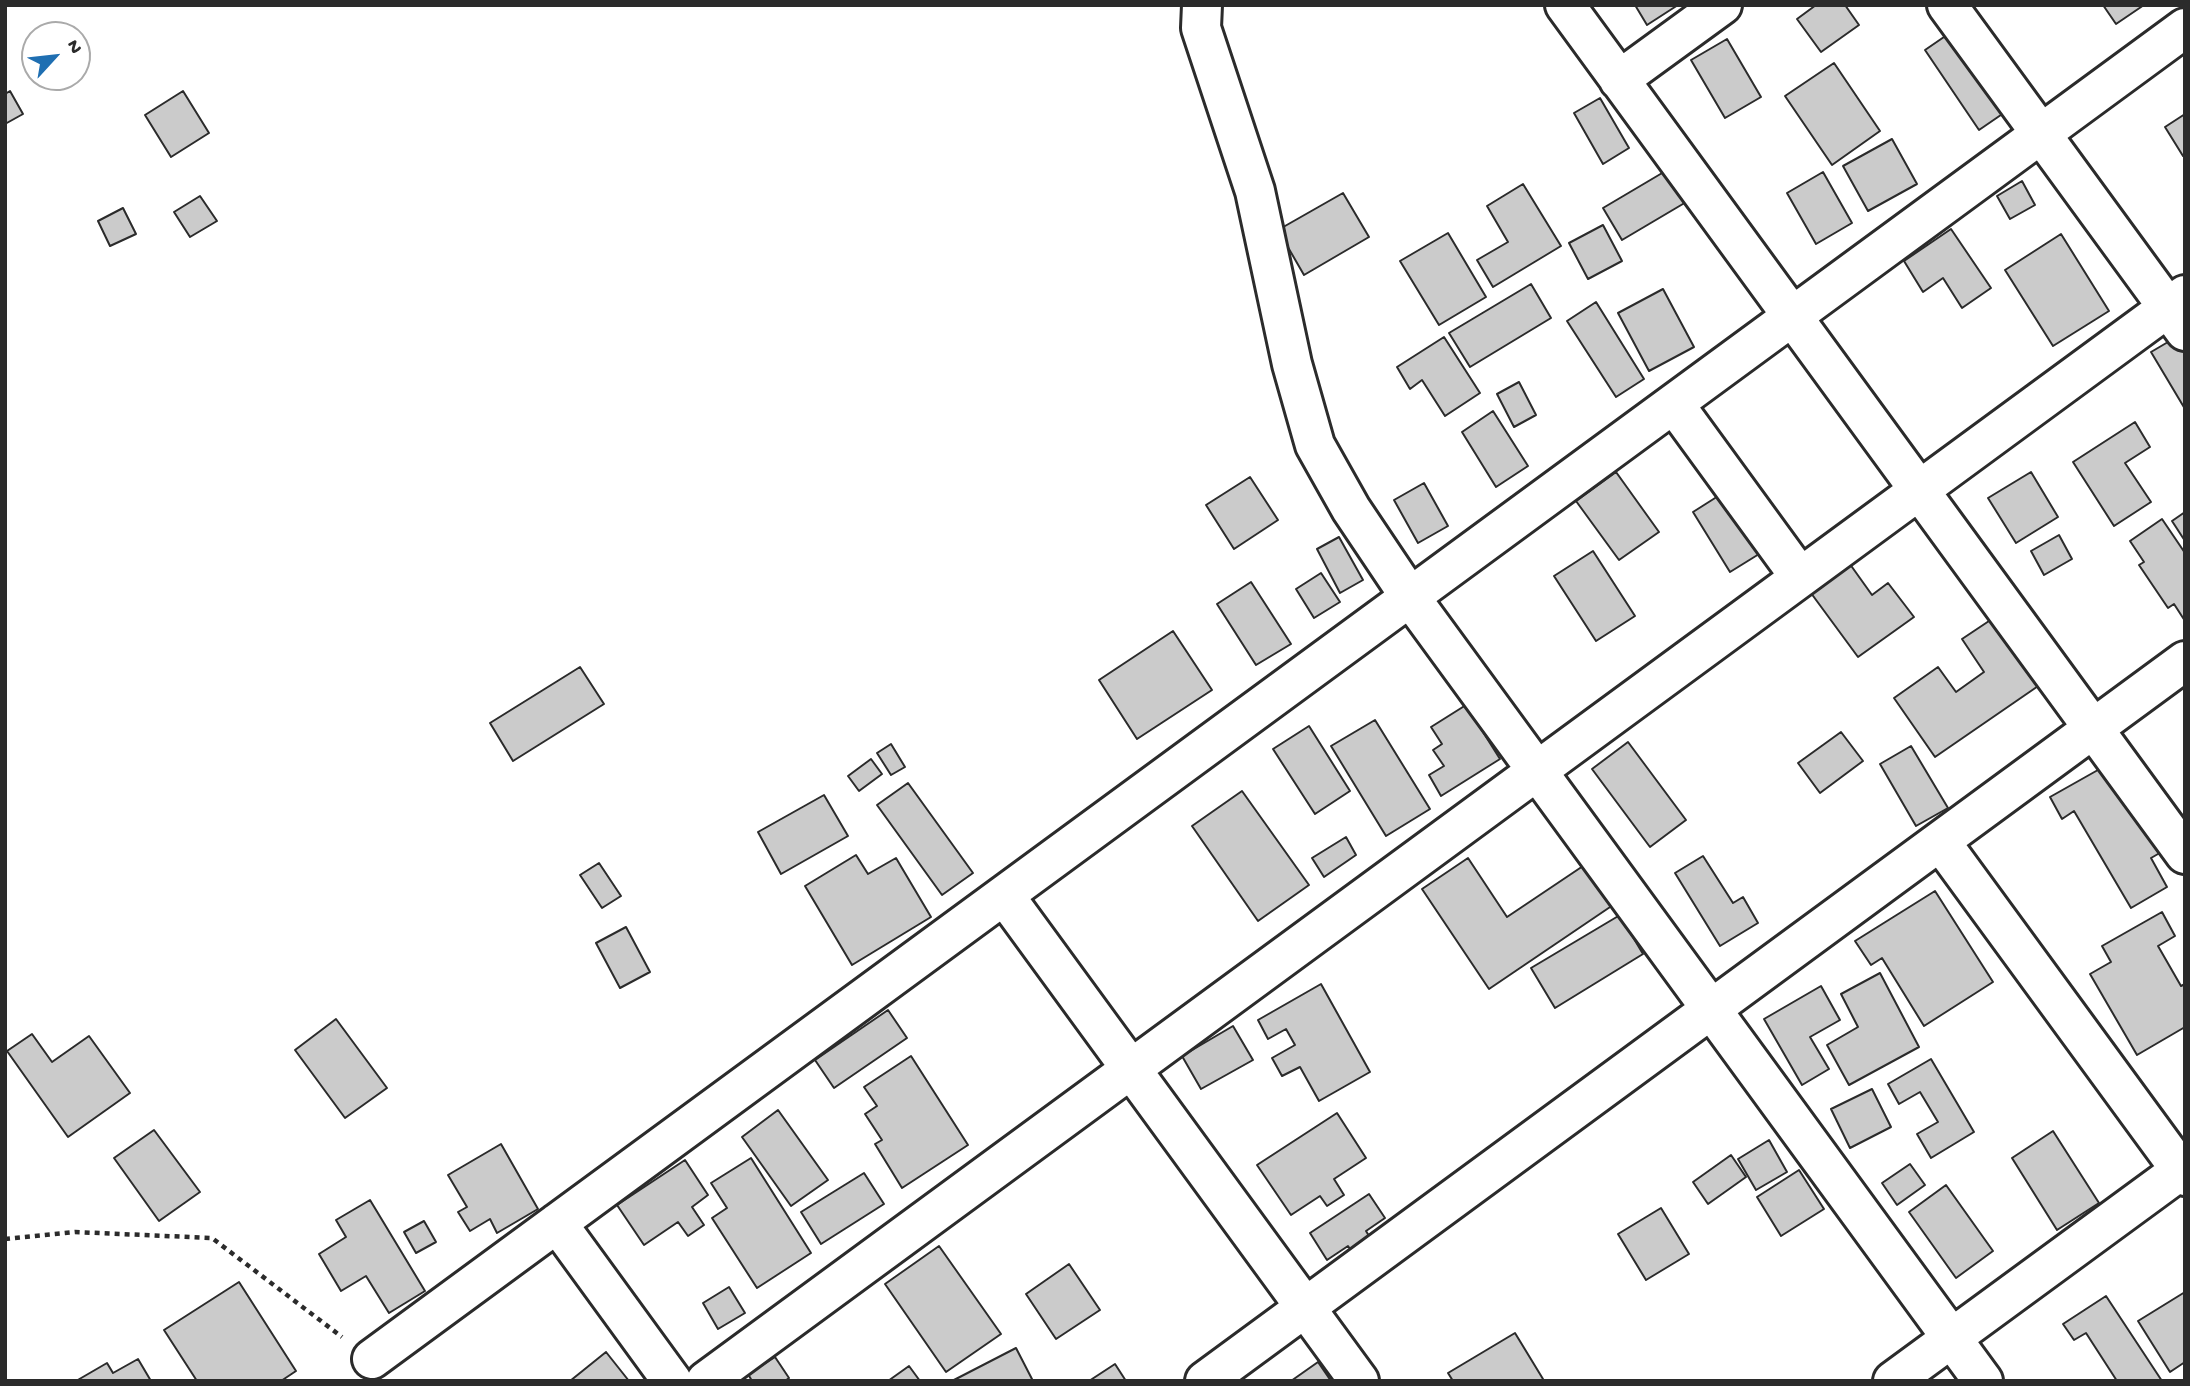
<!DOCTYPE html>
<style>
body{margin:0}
#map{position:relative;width:2190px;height:1386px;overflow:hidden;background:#fff;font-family:"Gochi Hand",sans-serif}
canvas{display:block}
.frame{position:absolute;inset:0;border:7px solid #2b2b2b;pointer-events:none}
.north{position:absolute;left:21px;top:21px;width:70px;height:70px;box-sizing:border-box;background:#fff;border:2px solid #aaa;border-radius:50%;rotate:63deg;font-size:19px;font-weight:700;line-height:28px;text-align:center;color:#2b2b2b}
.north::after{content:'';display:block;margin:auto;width:24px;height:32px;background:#1f6fb2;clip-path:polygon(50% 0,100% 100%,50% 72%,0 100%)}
</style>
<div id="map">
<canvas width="2190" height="1386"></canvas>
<div class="frame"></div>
<div class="north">N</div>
</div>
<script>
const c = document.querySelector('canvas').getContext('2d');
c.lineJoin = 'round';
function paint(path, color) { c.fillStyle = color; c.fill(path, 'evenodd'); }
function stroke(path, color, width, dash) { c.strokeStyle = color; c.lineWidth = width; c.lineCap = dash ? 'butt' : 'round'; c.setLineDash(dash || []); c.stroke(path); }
const building = new Path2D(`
 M 1635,5 L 1678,5 L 1647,25 Z
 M 1816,5 L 1845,5 L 1859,25 L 1821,52 L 1797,19 Z
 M 2103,5 L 2144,5 L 2116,24 Z
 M 1960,26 L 2014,106 L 1979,130 L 1925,50 Z
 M 1727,39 L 1761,97 L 1725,118 L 1691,60 Z
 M 1834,63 L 1880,131 L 1832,165 L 1785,96 Z
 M 10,91 L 23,114 L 5,124 L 5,94 Z
 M 183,91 L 209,133 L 171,157 L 145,115 Z
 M 1600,98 L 1629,148 L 1603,164 L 1574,113 Z
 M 2185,114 L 2185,155 L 2183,156 L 2165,127 Z
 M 1892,139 L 1917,184 L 1868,211 L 1843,166 Z
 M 1674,166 L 1693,198 L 1622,240 L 1603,208 Z
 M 1823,172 L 1852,223 L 1816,244 L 1787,193 Z
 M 2022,181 L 2035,205 L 2010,219 L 1997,196 Z
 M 1523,184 L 1561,246 L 1493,287 L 1477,260 L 1508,242 L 1487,206 Z
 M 1343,193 L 1369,237 L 1304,275 L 1278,230 Z
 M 200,196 L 217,221 L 190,237 L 174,212 Z
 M 123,208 L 136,234 L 110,246 L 98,221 Z
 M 1603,225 L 1622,261 L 1588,279 L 1569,243 Z
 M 1951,229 L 1991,288 L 1962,308 L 1943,278 L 1923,292 L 1904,261 Z
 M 1448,233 L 1486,297 L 1439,325 L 1400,261 Z
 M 2061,234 L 2109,311 L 2053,346 L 2005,270 Z
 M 1531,284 L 1551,318 L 1470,367 L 1449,333 Z
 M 1663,289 L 1694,347 L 1649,371 L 1618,313 Z
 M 1596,302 L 1644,379 L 1616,397 L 1567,321 Z
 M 2185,332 L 2185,409 L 2151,352 Z
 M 1444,337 L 1480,393 L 1445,416 L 1422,380 L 1410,389 L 1397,367 Z
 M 1519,382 L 1536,415 L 1514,427 L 1497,394 Z
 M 1493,411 L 1528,466 L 1496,487 L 1462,432 Z
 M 2135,422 L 2150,447 L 2125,463 L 2151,502 L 2114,526 L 2073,462 Z
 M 1616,472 L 1659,532 L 1619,560 L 1576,501 Z
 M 2031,472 L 2058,517 L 2016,543 L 1988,498 Z
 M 1250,477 L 1278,520 L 1234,549 L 1206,505 Z
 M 1424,483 L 1448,526 L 1418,543 L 1394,500 Z
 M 1734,486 L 1772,546 L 1730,572 L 1693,512 Z
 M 2185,512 L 2185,541 L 2172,521 Z
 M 2162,519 L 2185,553 L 2185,621 L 2174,604 L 2168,608 L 2139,565 L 2144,562 L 2130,541 Z
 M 2059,535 L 2072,559 L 2044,575 L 2031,551 Z
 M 1339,537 L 1363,580 L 1340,593 L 1317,549 Z
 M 1593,551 L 1635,616 L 1596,641 L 1554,576 Z
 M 1847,560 L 1872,595 L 1888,583 L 1914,617 L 1858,657 L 1808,589 Z
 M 1321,573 L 1340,602 L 1314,618 L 1296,589 Z
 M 1251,582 L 1291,644 L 1256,665 L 1217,604 Z
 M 1998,615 L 2044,682 L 1935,757 L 1894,698 L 1938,667 L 1956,692 L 1984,672 L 1962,639 Z
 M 1173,631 L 1212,690 L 1137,739 L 1099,680 Z
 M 580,667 L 604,704 L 513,761 L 490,723 Z
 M 1466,705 L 1500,759 L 1441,796 L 1429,775 L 1444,766 L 1433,750 L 1442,744 L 1431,727 Z
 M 1375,720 L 1430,809 L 1386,836 L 1331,746 Z
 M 1309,726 L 1350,791 L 1315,814 L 1273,749 Z
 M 1841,732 L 1863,761 L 1820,793 L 1798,763 Z
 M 1628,742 L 1686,820 L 1650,847 L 1592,769 Z
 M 891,744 L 905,767 L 891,775 L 877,753 Z
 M 1911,746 L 1948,808 L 1916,826 L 1880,764 Z
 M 2121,757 L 2172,846 L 2151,858 L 2167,887 L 2131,908 L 2074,811 L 2062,819 L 2050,797 Z
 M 871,759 L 882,774 L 859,791 L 848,776 Z
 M 908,783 L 973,873 L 942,895 L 877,805 Z
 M 1242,791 L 1309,885 L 1258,921 L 1192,826 Z
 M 824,795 L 848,836 L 781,874 L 758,832 Z
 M 1346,837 L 1356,855 L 1324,877 L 1312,858 Z
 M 856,855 L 868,874 L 896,858 L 931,917 L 852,965 L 805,886 Z
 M 1703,856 L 1733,903 L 1743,897 L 1758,923 L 1720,946 L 1675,873 Z
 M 1468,858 L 1507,917 L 1589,862 L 1616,903 L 1489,989 L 1422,889 Z
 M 599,863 L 621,896 L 602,908 L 580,875 Z
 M 1935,891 L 1993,982 L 1924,1026 L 1882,958 L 1871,965 L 1855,941 Z
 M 2162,912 L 2175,936 L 2158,946 L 2181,986 L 2185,984 L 2185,1027 L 2137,1055 L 2090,974 L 2111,962 L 2102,946 Z
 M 1620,915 L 1643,954 L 1555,1008 L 1531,968 Z
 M 626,927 L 650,972 L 620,988 L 596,943 Z
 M 1880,973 L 1919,1047 L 1849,1085 L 1827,1045 L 1858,1027 L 1841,994 Z
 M 1321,984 L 1370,1072 L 1319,1101 L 1300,1067 L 1282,1076 L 1272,1058 L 1295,1045 L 1286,1029 L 1268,1039 L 1258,1020 Z
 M 1821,986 L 1840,1020 L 1810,1037 L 1829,1069 L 1802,1085 L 1764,1019 Z
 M 888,1010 L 907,1038 L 834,1088 L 815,1060 Z
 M 336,1019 L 387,1088 L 345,1118 L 295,1050 Z
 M 1233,1026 L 1253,1060 L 1201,1089 L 1182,1056 Z
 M 32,1034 L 52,1062 L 89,1036 L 130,1093 L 68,1137 L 7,1051 Z
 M 911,1056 L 968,1145 L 902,1188 L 875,1144 L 882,1140 L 865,1114 L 877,1106 L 864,1087 Z
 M 1931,1059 L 1974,1132 L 1931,1158 L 1917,1134 L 1938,1122 L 1920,1092 L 1899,1104 L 1888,1084 Z
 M 1872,1089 L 1891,1127 L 1850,1148 L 1831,1109 Z
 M 778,1110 L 828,1180 L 791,1206 L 742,1137 Z
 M 1337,1113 L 1366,1158 L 1334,1179 L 1344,1195 L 1327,1206 L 1320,1196 L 1291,1215 L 1257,1165 Z
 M 154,1130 L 200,1192 L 159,1221 L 114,1158 Z
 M 2053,1131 L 2099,1203 L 2057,1230 L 2012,1158 Z
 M 1769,1140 L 1787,1172 L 1756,1190 L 1738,1159 Z
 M 501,1144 L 538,1209 L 497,1233 L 490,1219 L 470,1231 L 458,1212 L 467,1207 L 448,1175 Z
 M 1731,1155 L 1746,1177 L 1708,1204 L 1693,1182 Z
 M 751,1158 L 811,1253 L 757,1288 L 712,1218 L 727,1208 L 711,1183 Z
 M 685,1160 L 708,1195 L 692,1207 L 704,1225 L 688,1236 L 678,1222 L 644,1245 L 617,1205 Z
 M 1910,1164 L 1925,1185 L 1897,1205 L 1882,1183 Z
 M 1799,1170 L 1824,1209 L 1781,1236 L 1757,1197 Z
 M 864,1173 L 884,1204 L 821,1244 L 801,1212 Z
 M 1946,1185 L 1993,1251 L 1956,1278 L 1909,1212 Z
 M 1369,1194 L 1385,1218 L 1366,1231 L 1374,1244 L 1355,1256 L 1348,1246 L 1327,1260 L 1310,1233 Z
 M 370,1200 L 425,1291 L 389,1313 L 366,1276 L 341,1291 L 319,1254 L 346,1237 L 336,1220 Z
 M 1661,1208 L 1689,1254 L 1646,1280 L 1618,1234 Z
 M 424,1221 L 436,1242 L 416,1253 L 404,1232 Z
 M 939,1246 L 1001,1334 L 946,1372 L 885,1284 Z
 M 1069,1264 L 1100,1310 L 1056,1339 L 1026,1294 Z
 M 239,1282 L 296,1371 L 281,1381 L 197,1381 L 164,1330 Z
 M 729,1287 L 745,1313 L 718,1329 L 703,1303 Z
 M 2185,1292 L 2185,1362 L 2170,1372 L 2138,1321 Z
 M 2106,1296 L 2162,1381 L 2117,1381 L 2086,1333 L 2074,1340 L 2063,1324 Z
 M 1515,1333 L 1543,1379 L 1540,1381 L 1453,1381 L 1448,1373 Z
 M 1016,1348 L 1033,1381 L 952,1381 Z
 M 606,1352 L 629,1381 L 570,1381 Z
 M 775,1357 L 789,1378 L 785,1381 L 752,1381 L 748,1374 Z
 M 138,1359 L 151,1381 L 76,1381 L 107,1363 L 113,1373 Z
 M 1318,1362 L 1331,1381 L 1291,1381 Z
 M 1115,1364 L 1126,1381 L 1089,1381 Z
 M 909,1366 L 920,1381 L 888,1381 Z`);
const path = new Path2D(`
 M 5,1239 L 75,1232 L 212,1238 L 342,1337`);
const street = new Path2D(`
 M 1202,5 L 1201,28 L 1255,191 L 1292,364 L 1315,445 L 1351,509 L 1410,597 L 1983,1381
 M 1565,5 L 2185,854
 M 1947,5 L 2185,331
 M 1619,80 L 1722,5
 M 1674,404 L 1800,577
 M 1940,841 L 2185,1176
 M 1004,895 L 1359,1381
 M 557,1223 L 672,1381
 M 372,1359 L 2185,28
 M 706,1381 L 2185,295
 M 1205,1381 L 2185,661
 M 1893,1381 L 2185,1167`);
paint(building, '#cbcbcb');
stroke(building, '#2b2b2b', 2);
stroke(street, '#2b2b2b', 44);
stroke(path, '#2b2b2b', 4.5, [5, 5]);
stroke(street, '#fff', 38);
</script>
